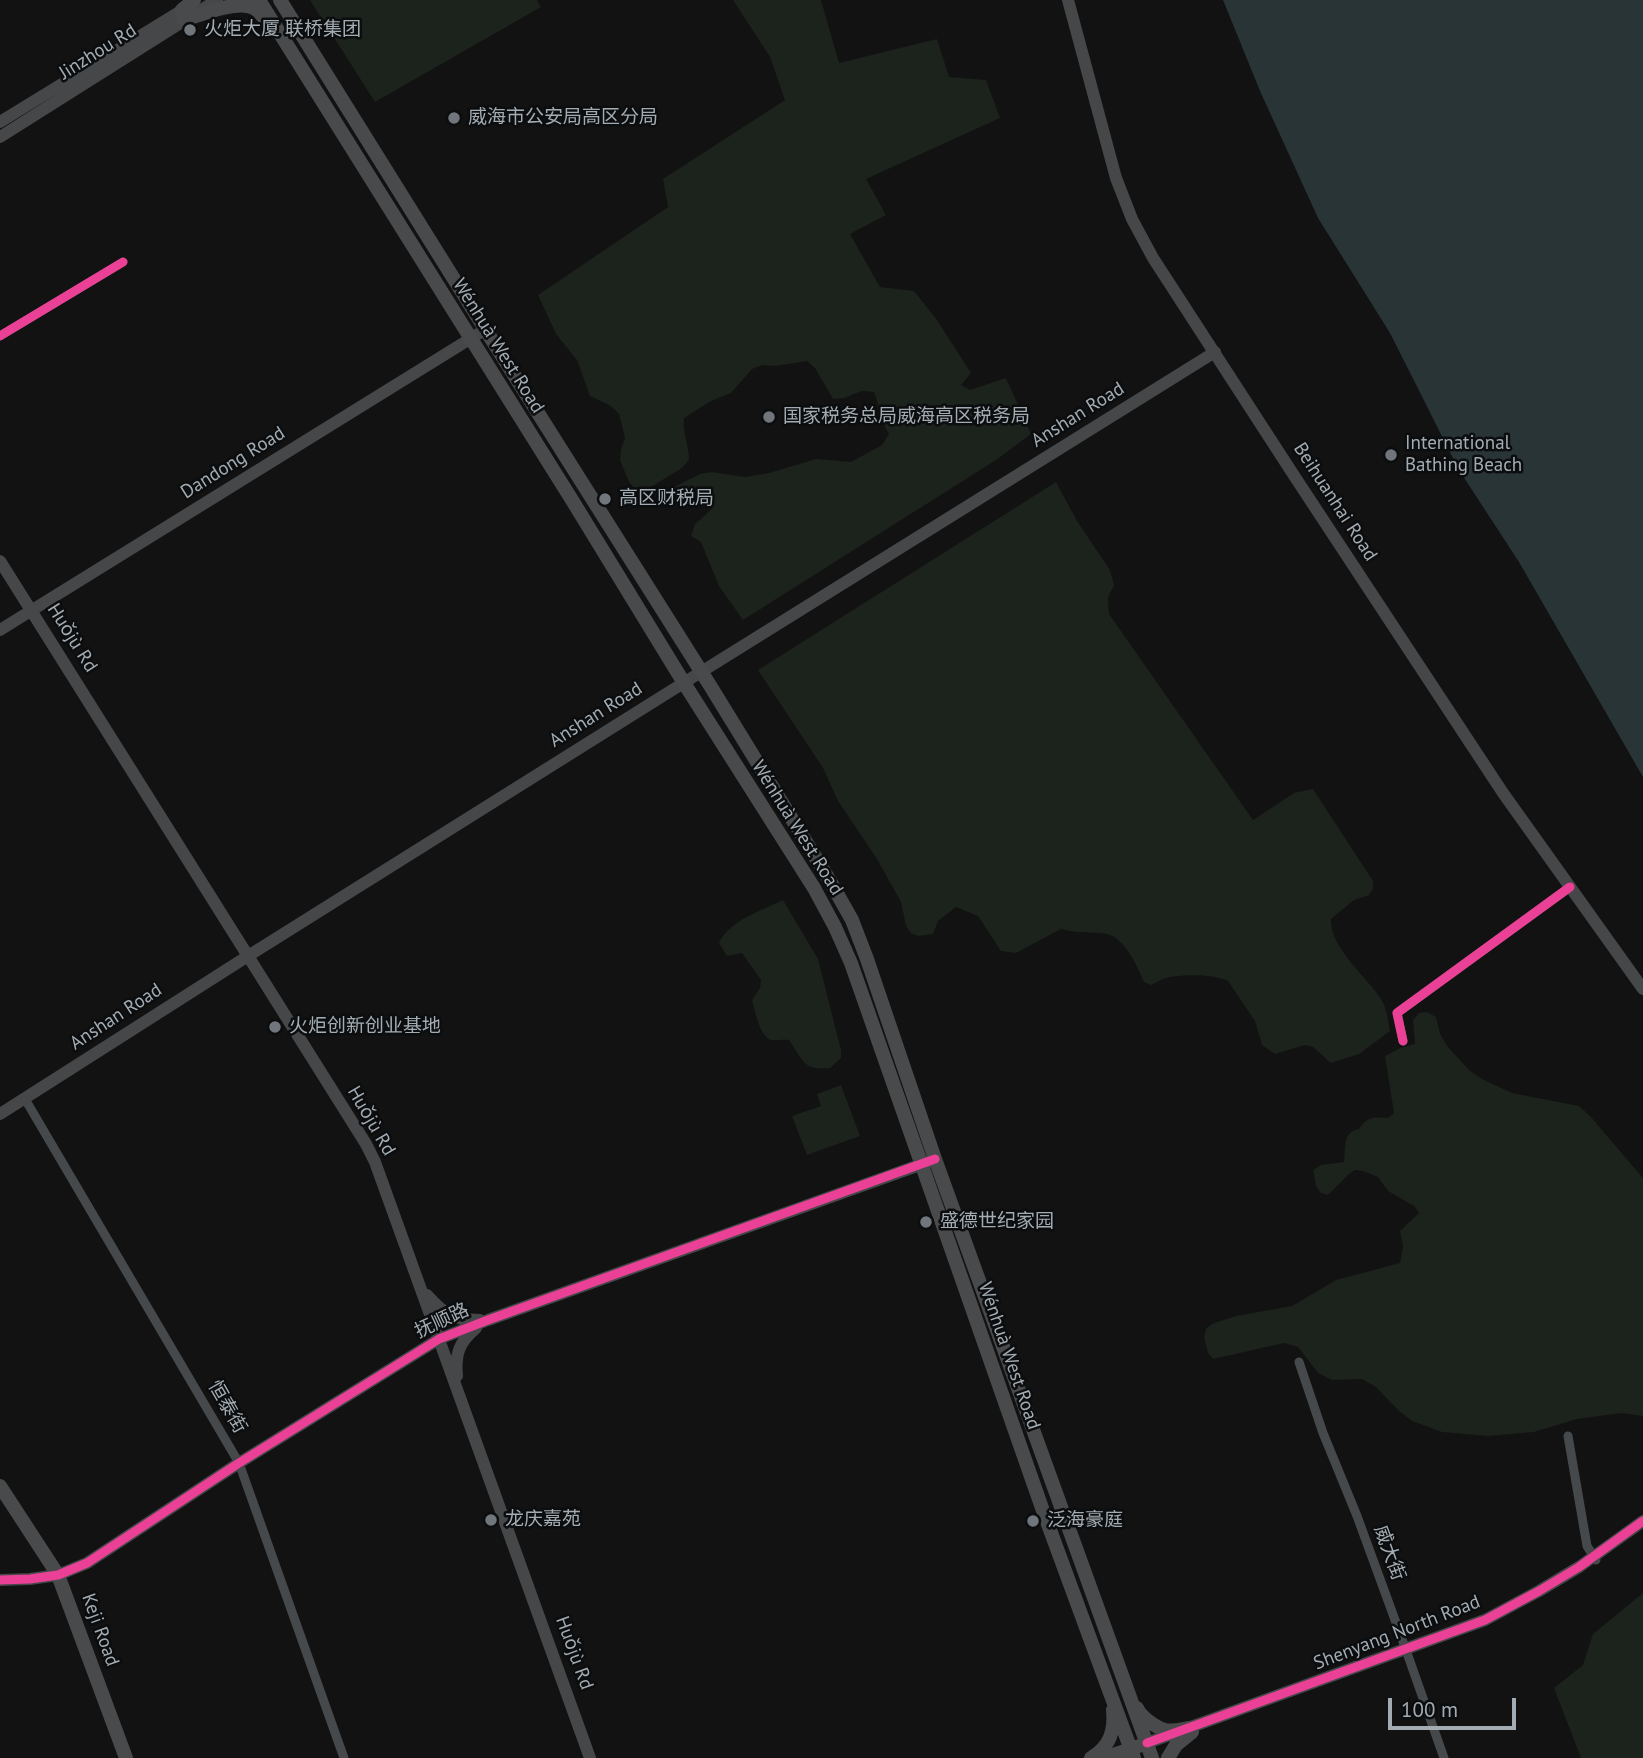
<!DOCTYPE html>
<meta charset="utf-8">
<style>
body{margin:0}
#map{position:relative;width:1643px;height:1758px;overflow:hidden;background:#121212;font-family:"PT Sans",sans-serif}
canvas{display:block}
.scale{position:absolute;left:1388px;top:1698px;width:128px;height:32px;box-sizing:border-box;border:4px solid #a3acb3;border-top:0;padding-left:9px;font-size:21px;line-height:24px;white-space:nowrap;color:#a3acb3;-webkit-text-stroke:5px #0c0d0e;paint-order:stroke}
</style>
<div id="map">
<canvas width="1643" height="1758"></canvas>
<div class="scale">100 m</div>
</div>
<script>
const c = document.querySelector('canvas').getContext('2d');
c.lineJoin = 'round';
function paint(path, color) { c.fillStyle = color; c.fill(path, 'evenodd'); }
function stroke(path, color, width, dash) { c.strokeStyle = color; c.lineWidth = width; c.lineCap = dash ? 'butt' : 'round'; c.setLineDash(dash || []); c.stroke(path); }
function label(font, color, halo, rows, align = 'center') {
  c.font = font + ' "PT Sans","Noto Sans SC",sans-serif'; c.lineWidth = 5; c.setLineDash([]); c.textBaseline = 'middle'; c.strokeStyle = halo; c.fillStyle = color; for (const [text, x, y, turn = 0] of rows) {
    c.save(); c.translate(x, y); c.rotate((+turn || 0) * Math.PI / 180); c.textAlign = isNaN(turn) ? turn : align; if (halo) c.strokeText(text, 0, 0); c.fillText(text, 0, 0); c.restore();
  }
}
const green = new Path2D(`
 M 310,0 L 537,0 L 541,7 L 375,102 Z
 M 733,0 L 821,0 L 839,63 L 937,39 L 949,77 L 986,80 L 1000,118 L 866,179 L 886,215 L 850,234 L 880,287 L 914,291 L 937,320 L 971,373 L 961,385 L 970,390 L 1006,378 L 1031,434 L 996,460 L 743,620 L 719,586 L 701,542 L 691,536 L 695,524 L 712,509 L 705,501 L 695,499 L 663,501 L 668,490 L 700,474 L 711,472 L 745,477 L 769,473 L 816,459 L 851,462 L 882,445 L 889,434 C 880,421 880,406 874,392 L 862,391 L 844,398 L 833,399 L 815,368 L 807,361 L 775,366 L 763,365 L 752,369 L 731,393 L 711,401 L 684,418 C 682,432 689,445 689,460 L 682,468 L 646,490 L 636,490 L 629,482 L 620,460 L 621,449 L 625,438 L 619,414 L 611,406 L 590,396 L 577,360 L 556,334 L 538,295 L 668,207 L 663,179 L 785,100 L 770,57 Z
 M 1056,482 L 1077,521 L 1110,570 L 1114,585 L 1108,598 L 1109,614 L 1253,820 L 1294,793 L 1313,789 L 1373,881 L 1373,889 L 1369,895 L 1354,900 L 1331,919 C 1329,947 1367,977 1381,999 C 1387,1008 1388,1021 1390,1031 L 1359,1054 L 1331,1063 L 1313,1047 L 1305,1045 L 1275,1054 L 1262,1045 L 1255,1021 L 1228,981 C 1213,974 1182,974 1166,978 C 1161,979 1156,983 1151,985 L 1144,982 C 1136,964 1124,934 1101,933 C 1087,932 1075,933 1061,929 L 1016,953 L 1001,951 L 978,916 L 956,907 L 938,921 L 933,934 L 918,936 L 911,933 L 906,926 L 901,902 L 877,859 L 838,801 L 823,768 L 758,670 Z
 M 783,900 L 818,959 L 841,1050 L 841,1058 L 830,1068 C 803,1071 803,1060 789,1040 C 782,1039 778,1041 772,1040 C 760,1039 755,1010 752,1000 L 760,988 L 761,980 L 742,953 L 727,956 L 719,943 C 730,920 761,911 783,900 Z
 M 1427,1012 L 1436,1017 L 1440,1034 L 1448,1047 L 1469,1070 L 1482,1079 L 1512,1093 L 1579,1106 L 1590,1116 L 1643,1178 L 1643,1416 L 1622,1413 L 1577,1419 L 1534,1432 L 1488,1436 L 1442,1432 L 1412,1421 L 1399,1411 L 1376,1387 L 1362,1379 L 1332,1380 L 1318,1373 L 1298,1347 L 1284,1343 L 1213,1359 L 1208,1353 L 1204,1337 L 1206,1329 L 1212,1324 L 1236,1316 L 1292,1306 L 1336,1280 L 1400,1263 L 1403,1247 L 1400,1231 L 1419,1213 L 1414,1206 L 1388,1191 L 1378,1177 L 1363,1171 L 1355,1170 L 1349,1174 L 1328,1195 L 1321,1193 L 1316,1186 L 1313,1170 L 1321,1165 L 1344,1162 C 1346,1147 1342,1132 1359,1129 C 1367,1116 1374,1117 1388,1118 L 1394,1113 L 1385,1056 L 1400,1048 L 1415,1044 L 1413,1020 L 1419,1013 Z
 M 841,1085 L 860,1136 L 807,1155 L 792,1116 L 821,1106 L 817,1094 Z
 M 1643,1593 L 1643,1758 L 1581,1758 L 1554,1688 L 1583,1665 L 1593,1634 Z`);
const water = new Path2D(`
 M 1223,0 L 1643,0 L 1643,777 L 1519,562 L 1459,470 L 1390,333 L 1318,218 L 1260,91 Z`);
const street = new Path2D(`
 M 0,336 L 123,262
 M 1403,1041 L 1397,1013 L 1570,887
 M 25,1099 L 239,1463 L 344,1758
 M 1299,1362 L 1323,1433 L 1357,1516 L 1406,1650 L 1444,1758
 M 1568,1436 L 1587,1546 L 1596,1560`);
const secondary = new Path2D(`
 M 1068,0 L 1116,178 L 1132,219 L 1153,258 L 1293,474 L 1503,793 L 1643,989
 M 0,122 L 189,6
 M 0,137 L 217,0
 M 0,561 L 366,1144 L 375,1162 L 590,1758
 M 0,630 L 486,329
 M 0,1114 L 248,956 L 701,672 L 1215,352
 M 427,1295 C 445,1315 453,1320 480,1320
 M 457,1376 C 455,1354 459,1342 476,1328
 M 0,1580 L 30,1579 L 58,1575 L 87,1563 L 239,1463 L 439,1339 L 488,1320 L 928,1162
 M 1147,1743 L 1485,1620 L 1539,1591 L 1579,1567 L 1643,1521`);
const primary = new Path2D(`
 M 259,0 L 572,500 L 684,683 L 814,888 L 835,927 L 851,963 L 1042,1508 L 1134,1758
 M 280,0 L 492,340 L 711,687 L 830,881 L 852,920 L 867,959 L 935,1159 L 1152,1758
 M 182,10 L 194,0
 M 184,20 C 203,14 236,0 254,8 C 259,11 262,16 266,20
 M 0,1486 L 58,1575 L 126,1758
 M 1137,1708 C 1141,1717 1155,1727 1165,1730 C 1173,1732 1182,1729 1189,1728
 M 1091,1758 C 1110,1747 1115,1731 1113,1710
 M 1104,1758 L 1139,1746
 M 1168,1758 L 1176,1745 L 1192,1732`);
const cycleway = new Path2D(`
 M 0,336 L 123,262
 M 1403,1041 L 1397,1013 L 1570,887
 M 0,1580 L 30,1579 L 58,1575 L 87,1563 L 239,1463 L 439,1339 L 488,1320 L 935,1159
 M 1147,1743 L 1485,1620 L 1539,1591 L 1579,1567 L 1643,1521`);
const markers = [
 [190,30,7,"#70767b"],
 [454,118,7,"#70767b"],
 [769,417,7,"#70767b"],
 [1391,455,7,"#70767b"],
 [605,499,7,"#70767b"],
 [275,1027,7,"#70767b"],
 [926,1222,7,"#70767b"],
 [491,1520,7,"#70767b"],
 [1033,1521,7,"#70767b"]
];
const poiNames = [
 ["火炬大厦 联桥集团",204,30],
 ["威海市公安局高区分局",468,118],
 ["国家税务总局威海高区税务局",783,417],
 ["International",1405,444],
 ["Bathing Beach",1405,466],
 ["高区财税局",619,499],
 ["火炬创新创业基地",289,1027],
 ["盛德世纪家园",940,1222],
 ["龙庆嘉苑",505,1520],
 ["泛海豪庭",1047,1521]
];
const streetNames = [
 ["Jinzhou Rd",98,52,-32],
 ["Wénhuà West Road",498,346,58],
 ["Anshan Road",1078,415,-32],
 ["Dandong Road",233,463,-32],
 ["Beihuanhai Road",1335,502,57],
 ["Huǒjù Rd",72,638,58],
 ["Anshan Road",596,715,-32],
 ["Wénhuà West Road",797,828,58],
 ["Anshan Road",116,1017,-33],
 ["Huǒjù Rd",371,1121,60],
 ["抚顺路",442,1321,-25],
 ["Wénhuà West Road",1009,1356,71],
 ["恒泰街",227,1407,60],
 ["威大街",1389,1553,70],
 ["Keji Road",100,1630,70],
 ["Shenyang North Road",1397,1633,-21],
 ["Huǒjù Rd",574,1653,70]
];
paint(green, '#1c221c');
paint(water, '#293437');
stroke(street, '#46494b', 9);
stroke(secondary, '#454749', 12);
stroke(primary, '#494a4c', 14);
stroke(cycleway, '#ea4096', 9);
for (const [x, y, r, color] of markers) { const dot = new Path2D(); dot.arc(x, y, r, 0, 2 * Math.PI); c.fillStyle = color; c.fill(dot); stroke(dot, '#0c0d0e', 2.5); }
label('19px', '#a3acb3', '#0c0d0e', poiNames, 'left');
label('19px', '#a3acb3', '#0c0d0e', streetNames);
</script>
